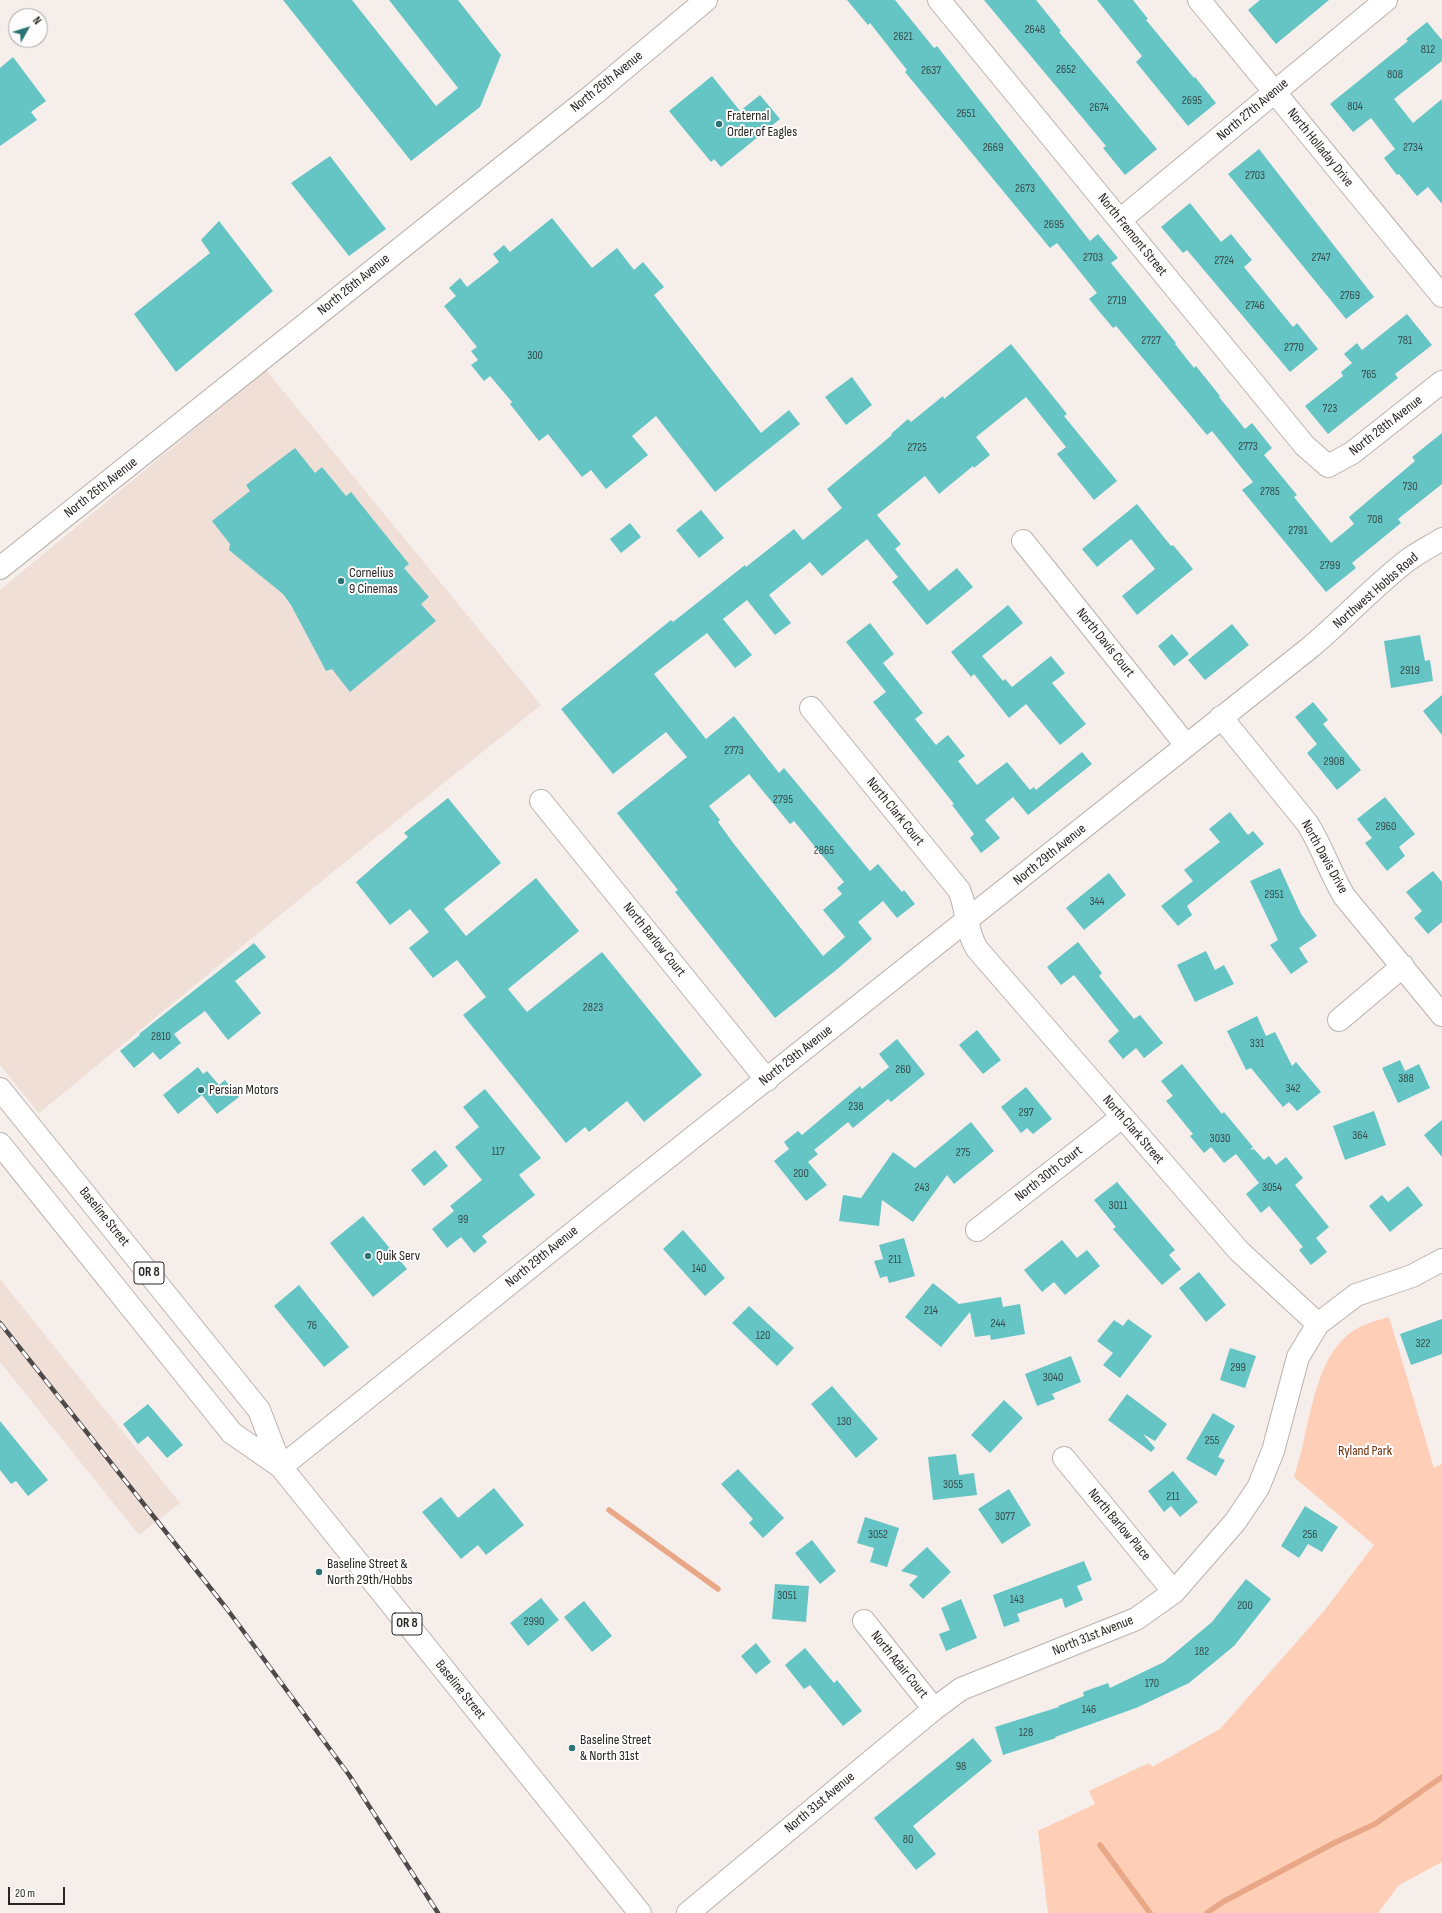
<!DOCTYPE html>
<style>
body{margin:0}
#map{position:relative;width:1442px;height:1913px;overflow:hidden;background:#f6eeea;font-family:"Sofia Sans Condensed",sans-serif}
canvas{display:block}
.north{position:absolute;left:8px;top:8px;width:40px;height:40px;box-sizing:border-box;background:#fefcfc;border:1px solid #a8a6a6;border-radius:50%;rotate:51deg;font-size:11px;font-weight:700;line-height:16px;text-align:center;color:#282524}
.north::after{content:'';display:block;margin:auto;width:14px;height:18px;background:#297374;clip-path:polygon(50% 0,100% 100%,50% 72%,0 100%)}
.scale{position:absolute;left:8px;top:1887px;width:57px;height:18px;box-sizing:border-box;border:2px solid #282524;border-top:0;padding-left:5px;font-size:12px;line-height:14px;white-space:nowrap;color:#282524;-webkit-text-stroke:3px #fefcfc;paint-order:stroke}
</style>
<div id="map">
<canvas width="1442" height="1913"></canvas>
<div class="north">N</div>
<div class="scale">20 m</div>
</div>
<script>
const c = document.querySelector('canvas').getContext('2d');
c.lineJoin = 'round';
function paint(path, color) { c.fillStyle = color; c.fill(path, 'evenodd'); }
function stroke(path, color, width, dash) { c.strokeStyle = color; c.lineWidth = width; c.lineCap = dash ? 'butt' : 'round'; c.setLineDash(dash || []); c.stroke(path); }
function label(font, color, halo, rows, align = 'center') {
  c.font = font + ' "Sofia Sans Condensed",sans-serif'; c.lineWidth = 4; c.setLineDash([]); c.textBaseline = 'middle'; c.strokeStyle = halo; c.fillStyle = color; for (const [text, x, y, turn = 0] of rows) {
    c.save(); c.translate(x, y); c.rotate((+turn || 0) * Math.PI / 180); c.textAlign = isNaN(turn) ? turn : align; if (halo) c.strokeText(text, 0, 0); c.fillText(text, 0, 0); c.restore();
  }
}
const built = new Path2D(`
 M 266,370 L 541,705 L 323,880 L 39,1113 L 0,1065 L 0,590 Z
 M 0,1279 L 180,1503 L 139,1535 L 0,1362 Z`);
const green = new Path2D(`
 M 1389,1317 L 1434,1468 L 1442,1464 L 1442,1862 L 1399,1885 L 1378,1913 L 1048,1913 L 1038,1831 L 1095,1804 L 1089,1791 L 1149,1763 L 1152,1767 L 1220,1729 L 1324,1611 L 1374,1545 L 1294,1477 C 1310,1433 1311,1363 1350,1333 C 1362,1324 1375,1321 1389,1317 Z`);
const stream = new Path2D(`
 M 609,1510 L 718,1589
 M 1100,1845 L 1150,1913
 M 1207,1913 L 1221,1903 L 1336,1842 L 1375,1824 L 1442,1777`);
const building = new Path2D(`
 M 283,0 L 352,0 L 436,106 L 458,88 L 389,0 L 458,0 L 501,55 L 480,107 L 411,161 Z
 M 847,0 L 895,0 L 934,48 L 937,46 L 1090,241 L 1098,234 L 1118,258 L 1111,263 L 1176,343 L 1175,344 L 1194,368 L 1196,366 L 1220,396 L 1219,397 L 1245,429 L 1252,423 L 1272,448 L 1264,455 L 1297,495 L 1294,497 L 1331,543 L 1354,524 L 1349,517 L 1415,461 L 1412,457 L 1442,433 L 1442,484 L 1398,519 L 1401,523 L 1352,563 L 1356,568 L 1326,592 L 1242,490 L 1253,482 L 1212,431 L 1207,435 L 1116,326 L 1113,328 L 1089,299 L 1097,293 L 1057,243 L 1050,248 L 905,72 L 907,70 L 870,23 L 868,25 Z
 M 984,0 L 1036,0 L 1061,31 L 1059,32 L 1157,149 L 1125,175 L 1103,148 L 1106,146 Z
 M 1097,0 L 1133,0 L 1148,19 L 1146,20 L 1194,78 L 1195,77 L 1216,103 L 1188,126 L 1136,62 L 1142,56 Z
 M 1260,0 L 1329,0 L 1276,44 L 1248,10 Z
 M 1427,22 L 1442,40 L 1442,61 L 1394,99 L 1413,123 L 1442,99 L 1442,204 L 1428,187 L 1417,196 L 1399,174 L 1397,175 L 1384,158 L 1395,149 L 1371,118 L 1353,132 L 1330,104 L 1408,41 L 1406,39 Z
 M 13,57 L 46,101 L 31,112 L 37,120 L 0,146 L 0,68 Z
 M 712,76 L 740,111 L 760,95 L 780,119 L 721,167 L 714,159 L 711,162 L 669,111 Z
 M 1259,149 L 1374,297 L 1346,319 L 1228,174 Z
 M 330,156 L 386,229 L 349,256 L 291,183 Z
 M 1190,203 L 1221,242 L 1231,234 L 1252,260 L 1244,267 L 1293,327 L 1297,323 L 1318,349 L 1290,372 L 1187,250 L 1183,253 L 1161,227 Z
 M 552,218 L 592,268 L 617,248 L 634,270 L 643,262 L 664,287 L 654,295 L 761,433 L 789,410 L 800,424 L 715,492 L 656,416 L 632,436 L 648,455 L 606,489 L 591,470 L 582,477 L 548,434 L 539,441 L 510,404 L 512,402 L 490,376 L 484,381 L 471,365 L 478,360 L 471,351 L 477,347 L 444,306 L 456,296 L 449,288 L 460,278 L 467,287 L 499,262 L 493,254 L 504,245 L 510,252 Z
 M 219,221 L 273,291 L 176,372 L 134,314 L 210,253 L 201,240 Z
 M 1407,314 L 1432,345 L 1395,374 L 1398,378 L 1328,434 L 1305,406 L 1343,376 L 1341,372 L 1352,363 L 1344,354 L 1357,343 L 1362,350 Z
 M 1011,344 L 1067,414 L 1064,416 L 1117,481 L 1094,500 L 1057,454 L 1066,447 L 1026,397 L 976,437 L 990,455 L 974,468 L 973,466 L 939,494 L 925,476 L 877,515 L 901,544 L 895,549 L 929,591 L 957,568 L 973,587 L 927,625 L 892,582 L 898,577 L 867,539 L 822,576 L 810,562 L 769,595 L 791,623 L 775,635 L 747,600 L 723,619 L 752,655 L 735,668 L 707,633 L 654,674 L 706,739 L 734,716 L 779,773 L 784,768 L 870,871 L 878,864 L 902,892 L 904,890 L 915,904 L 897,918 L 883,901 L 858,922 L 872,939 L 835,971 L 775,1018 L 675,892 L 678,890 L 617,813 L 687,757 L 666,732 L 613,774 L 561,709 L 671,620 L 673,622 L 745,565 L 746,567 L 794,529 L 803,540 L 842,508 L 827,489 L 892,435 L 891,434 L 908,419 L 911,422 L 943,396 L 944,399 ZM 749,774 L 790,824 L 794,821 L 844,882 L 837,888 L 842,894 L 823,910 L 845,937 L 823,956 L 734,844 L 718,822 L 720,820 L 709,806 Z
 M 852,377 L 872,405 L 846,425 L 825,397 Z
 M 295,448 L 315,473 L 322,467 L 346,496 L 351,492 L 409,564 L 404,568 L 429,597 L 421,604 L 436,621 L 350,692 L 332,669 L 326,671 L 291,605 L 283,594 L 229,550 L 230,544 L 212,521 L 250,491 L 246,485 Z
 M 1137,504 L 1171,546 L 1173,545 L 1193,569 L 1137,615 L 1122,596 L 1155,569 L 1131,539 L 1097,567 L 1082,549 Z
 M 701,510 L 724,538 L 699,558 L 676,530 Z
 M 630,523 L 641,537 L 621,553 L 610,539 Z
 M 1008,605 L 1023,623 L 982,656 L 1003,681 L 1005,679 L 1012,687 L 1051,656 L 1065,673 L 1052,683 L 1086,724 L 1060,745 L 1026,704 L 1009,718 L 974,674 L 971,677 L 951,652 Z
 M 870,623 L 894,654 L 883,663 L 923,713 L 915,719 L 936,745 L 948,735 L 965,756 L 958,761 L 977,785 L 1007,762 L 1030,790 L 1034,787 L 1036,790 L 1082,752 L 1092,764 L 1028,815 L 1013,797 L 985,820 L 1000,838 L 981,853 L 970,838 L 974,834 L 952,805 L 954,804 L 873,702 L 886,692 L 846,642 Z
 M 1232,624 L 1249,645 L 1205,680 L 1188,660 Z
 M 1172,634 L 1189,654 L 1174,666 L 1158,646 Z
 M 1420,635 L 1425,661 L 1430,660 L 1433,681 L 1391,688 L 1384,641 Z
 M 1442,695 L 1442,735 L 1423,711 Z
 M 1313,702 L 1328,720 L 1323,724 L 1361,770 L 1337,790 L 1307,753 L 1317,744 L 1295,717 Z
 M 1385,797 L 1415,834 L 1399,847 L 1405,856 L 1387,871 L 1365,843 L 1372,838 L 1357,819 Z
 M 448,798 L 501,863 L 444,909 L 466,936 L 536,878 L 579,931 L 508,989 L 527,1012 L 602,952 L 702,1075 L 644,1122 L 627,1101 L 589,1132 L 585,1127 L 566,1143 L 463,1015 L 486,997 L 457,960 L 433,978 L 409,948 L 429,932 L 410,909 L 390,925 L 356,882 L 408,837 L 404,833 Z
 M 1230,812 L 1248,835 L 1253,831 L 1264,844 L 1187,906 L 1192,915 L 1178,926 L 1161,906 L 1193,881 L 1184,870 L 1220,842 L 1209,829 Z
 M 1280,868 L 1301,914 L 1317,936 L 1299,948 L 1308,962 L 1291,974 L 1270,945 L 1278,940 L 1250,881 Z
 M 1433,871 L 1442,882 L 1442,922 L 1428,934 L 1414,918 L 1422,911 L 1406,892 Z
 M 1109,873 L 1126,895 L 1084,930 L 1066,908 Z
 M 1078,942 L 1102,973 L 1099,976 L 1134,1019 L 1140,1015 L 1163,1043 L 1144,1058 L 1136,1048 L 1123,1059 L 1108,1041 L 1119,1031 L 1074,975 L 1061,985 L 1047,967 Z
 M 254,943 L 266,957 L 235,981 L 261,1013 L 228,1040 L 205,1011 L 174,1034 L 181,1043 L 160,1060 L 153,1052 L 134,1068 L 120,1051 L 140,1035 L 139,1034 Z
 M 1206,951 L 1215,970 L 1224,965 L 1234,984 L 1195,1002 L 1177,965 Z
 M 1257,1016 L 1266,1036 L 1275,1032 L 1292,1066 L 1296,1062 L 1321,1092 L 1297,1111 L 1289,1102 L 1283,1107 L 1251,1068 L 1246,1070 L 1227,1031 Z
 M 977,1030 L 1001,1060 L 983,1074 L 959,1045 Z
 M 897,1039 L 925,1074 L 891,1102 L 888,1099 L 853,1128 L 848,1122 L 814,1150 L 818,1154 L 808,1162 L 827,1185 L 806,1201 L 774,1161 L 789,1149 L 784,1142 L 798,1131 L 802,1135 L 860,1086 L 862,1089 L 889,1067 L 879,1054 Z
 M 1400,1060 L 1405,1071 L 1419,1064 L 1430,1088 L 1398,1103 L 1382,1068 Z
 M 1182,1064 L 1222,1114 L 1224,1112 L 1253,1147 L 1250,1150 L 1254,1149 L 1264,1160 L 1269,1156 L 1276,1165 L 1286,1157 L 1303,1178 L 1295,1185 L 1329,1227 L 1316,1238 L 1327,1252 L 1311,1265 L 1299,1250 L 1303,1247 L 1269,1206 L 1261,1213 L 1246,1194 L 1259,1183 L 1236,1154 L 1224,1163 L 1211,1147 L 1204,1153 L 1190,1136 L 1193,1134 L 1166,1101 L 1173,1096 L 1161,1081 Z
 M 198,1067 L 203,1074 L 207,1071 L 219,1085 L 225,1080 L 239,1097 L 217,1114 L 202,1095 L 178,1114 L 163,1095 Z
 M 1026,1087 L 1052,1119 L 1033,1134 L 1027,1128 L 1021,1133 L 1001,1107 Z
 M 485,1089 L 541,1158 L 519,1175 L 535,1195 L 482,1236 L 487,1242 L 474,1253 L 461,1237 L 447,1248 L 432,1229 L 454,1211 L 450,1206 L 482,1180 L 455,1147 L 479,1127 L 463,1107 Z
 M 1374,1111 L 1386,1145 L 1345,1160 L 1333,1126 Z
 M 1442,1120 L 1442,1157 L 1424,1135 Z
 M 971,1122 L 994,1151 L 954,1184 L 947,1175 L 913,1222 L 882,1200 L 879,1226 L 839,1221 L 843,1195 L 861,1198 L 893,1152 L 915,1168 Z
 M 435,1150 L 448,1166 L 424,1186 L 411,1170 Z
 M 1117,1182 L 1175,1250 L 1169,1255 L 1181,1269 L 1162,1285 L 1113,1229 L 1116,1227 L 1094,1200 Z
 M 1408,1186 L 1423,1205 L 1390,1232 L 1369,1206 L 1382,1195 L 1388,1202 Z
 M 363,1216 L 407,1269 L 373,1297 L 330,1243 Z
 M 683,1230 L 725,1278 L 705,1296 L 663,1249 Z
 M 904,1238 L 915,1276 L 889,1283 L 887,1276 L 880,1278 L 874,1261 L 883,1259 L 879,1245 Z
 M 1062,1240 L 1077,1258 L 1087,1250 L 1100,1266 L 1065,1295 L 1054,1282 L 1042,1292 L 1024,1270 Z
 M 1199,1272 L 1226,1305 L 1206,1322 L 1179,1288 Z
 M 933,1283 L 959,1304 L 1001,1297 L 1003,1307 L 1020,1304 L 1025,1334 L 991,1340 L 990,1335 L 975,1337 L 970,1312 L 941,1347 L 905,1317 Z
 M 299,1285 L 349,1347 L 324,1367 L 274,1306 Z
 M 749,1306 L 794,1348 L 777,1366 L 732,1323 Z
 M 1128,1319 L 1152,1336 L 1120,1378 L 1103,1365 L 1113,1353 L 1097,1341 L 1114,1320 L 1123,1326 Z
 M 1442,1319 L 1442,1354 L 1411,1365 L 1400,1334 Z
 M 1230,1348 L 1256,1356 L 1245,1388 L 1220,1380 Z
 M 1071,1356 L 1081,1382 L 1052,1394 L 1055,1399 L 1037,1406 L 1025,1374 Z
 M 832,1386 L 878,1439 L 856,1458 L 811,1404 Z
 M 1127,1394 L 1167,1424 L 1155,1441 L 1143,1434 L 1155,1448 L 1151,1452 L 1108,1420 Z
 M 1004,1400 L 1023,1418 L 990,1453 L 971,1435 Z
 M 148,1404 L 183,1445 L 167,1458 L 148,1436 L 138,1444 L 123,1424 Z
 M 1213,1413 L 1235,1426 L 1218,1457 L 1225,1460 L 1216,1476 L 1186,1459 Z
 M 0,1421 L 48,1480 L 28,1496 L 16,1481 L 11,1484 L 0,1470 Z
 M 956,1454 L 959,1475 L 974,1473 L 977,1495 L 933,1500 L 928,1457 Z
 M 738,1469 L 784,1518 L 763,1538 L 749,1523 L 753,1519 L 721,1484 Z
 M 1173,1471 L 1198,1502 L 1180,1517 L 1171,1506 L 1164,1512 L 1148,1491 Z
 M 494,1488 L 524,1525 L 486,1555 L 478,1545 L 461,1559 L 422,1512 L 441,1497 L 458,1518 Z
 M 1009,1489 L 1031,1525 L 1002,1544 L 978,1509 Z
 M 1305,1506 L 1338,1527 L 1322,1552 L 1308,1544 L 1299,1558 L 1281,1546 Z
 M 865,1517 L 899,1528 L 887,1567 L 870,1562 L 874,1548 L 857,1543 Z
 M 812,1540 L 836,1571 L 820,1584 L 795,1553 Z
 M 927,1547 L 951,1572 L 923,1599 L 909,1585 L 918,1576 L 901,1571 Z
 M 1084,1561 L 1092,1580 L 1077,1586 L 1083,1600 L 1065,1608 L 1062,1598 L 1017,1614 L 1020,1621 L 1004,1627 L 993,1595 Z
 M 1246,1579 L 1271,1599 L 1234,1646 L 1189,1683 L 1136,1708 L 1055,1737 L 1056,1738 L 1003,1755 L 995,1727 L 1059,1707 L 1058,1706 L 1084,1696 L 1083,1692 L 1108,1683 L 1110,1688 L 1164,1662 L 1212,1622 Z
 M 775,1584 L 809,1586 L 806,1622 L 772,1619 Z
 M 541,1598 L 559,1620 L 528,1646 L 510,1623 Z
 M 961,1599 L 977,1638 L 946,1651 L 939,1634 L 950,1630 L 941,1608 Z
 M 584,1601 L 612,1636 L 592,1652 L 564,1617 Z
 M 756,1643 L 771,1662 L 756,1674 L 741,1656 Z
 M 805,1648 L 834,1683 L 837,1680 L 862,1711 L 843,1726 L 810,1685 L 804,1689 L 785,1665 Z
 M 973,1738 L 992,1761 L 913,1826 L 936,1854 L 916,1870 L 874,1818 Z`);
const minor = new Path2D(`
 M 939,0 L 1305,446 L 1328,466 L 1352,453 L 1442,382
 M 1199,0 L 1442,296
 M 1120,220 L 1386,0
 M 1023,541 L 1186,745
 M 0,568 L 594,94 L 706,0
 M 811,708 L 959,890 C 968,911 965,929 977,949 L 1239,1251 L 1318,1324
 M 1221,717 L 1307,823 C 1322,846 1330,873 1344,896 L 1442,1015
 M 541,801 L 767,1080
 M 1339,1020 L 1403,966
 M 977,1230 L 1122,1117
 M 1064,1458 L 1174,1592
 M 281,1467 L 604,1208 L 1312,646 C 1345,618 1374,586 1408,560 C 1419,552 1431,546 1442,539
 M 864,1621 L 934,1709
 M 688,1913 L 934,1709 L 961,1689 L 1136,1619 L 1174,1592 L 1235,1522 L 1258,1488 L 1273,1451 L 1298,1357 L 1318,1324 L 1356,1295 L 1412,1276 L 1442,1260`);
const highway = new Path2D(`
 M 0,1089 L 259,1410 L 281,1467
 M 0,1144 L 232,1433 L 281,1467 L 640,1913`);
const rail = new Path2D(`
 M 0,1323 L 227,1609 L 349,1775 L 438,1913`);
const markers = [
 [719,124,4,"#297374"],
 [341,581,4,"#297374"],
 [201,1090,4,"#297374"],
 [368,1256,4,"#297374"],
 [319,1572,4,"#297374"],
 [572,1748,4,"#297374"]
];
const numberNames = [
 ["2648",1035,30],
 ["2621",903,37],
 ["812",1428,50],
 ["2652",1066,70],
 ["2637",931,71],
 ["808",1395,75],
 ["2695",1192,101],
 ["804",1355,107],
 ["2674",1099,108],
 ["2651",966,114],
 ["2669",993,148],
 ["2734",1413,148],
 ["2703",1255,176],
 ["2673",1025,189],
 ["2695",1054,225],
 ["2703",1093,258],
 ["2747",1321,258],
 ["2724",1224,261],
 ["2769",1350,296],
 ["2719",1117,301],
 ["2746",1255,306],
 ["2727",1151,341],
 ["781",1405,341],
 ["2770",1294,348],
 ["300",535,356],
 ["765",1369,375],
 ["723",1330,409],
 ["2773",1248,447],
 ["2725",917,448],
 ["730",1410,487],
 ["2785",1270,492],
 ["708",1375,520],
 ["2791",1298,531],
 ["2799",1330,566],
 ["2919",1410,671],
 ["2773",734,751],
 ["2908",1334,762],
 ["2795",783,800],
 ["2960",1386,827],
 ["2865",824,851],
 ["2951",1274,895],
 ["344",1097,902],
 ["2823",593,1008],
 ["2810",161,1037],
 ["331",1257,1044],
 ["260",903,1070],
 ["388",1406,1079],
 ["342",1293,1089],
 ["238",856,1107],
 ["297",1026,1113],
 ["364",1360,1136],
 ["3030",1220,1139],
 ["117",498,1152],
 ["275",963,1153],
 ["200",801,1174],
 ["243",922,1188],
 ["3054",1272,1188],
 ["3011",1118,1206],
 ["99",463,1220],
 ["211",895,1260],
 ["140",699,1269],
 ["214",931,1311],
 ["244",998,1324],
 ["76",312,1326],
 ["120",763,1336],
 ["322",1423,1344],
 ["299",1238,1368],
 ["3040",1053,1378],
 ["130",844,1422],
 ["255",1212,1441],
 ["3055",953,1485],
 ["211",1173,1497],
 ["3077",1005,1517],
 ["3052",878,1535],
 ["256",1310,1535],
 ["3051",787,1596],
 ["143",1017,1600],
 ["200",1245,1606],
 ["2990",534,1622],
 ["182",1202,1652],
 ["170",1152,1684],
 ["146",1089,1710],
 ["128",1026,1733],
 ["98",961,1767],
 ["80",908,1840]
];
const shields = [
 [149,1273,30],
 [407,1624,30]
];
const shieldNames = [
 ["OR 8",149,1273],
 ["OR 8",407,1624]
];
const streetNames = [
 ["North 26th Avenue",607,82,-39],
 ["North 27th Avenue",1253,110,-40],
 ["North Holladay Drive",1320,148,51],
 ["North Fremont Street",1132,235,51],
 ["North 26th Avenue",354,285,-39],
 ["North 28th Avenue",1386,426,-38],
 ["North 26th Avenue",101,488,-38],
 ["Northwest Hobbs Road",1376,591,-41],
 ["North Davis Court",1105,643,51],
 ["North Clark Court",895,812,51],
 ["North 29th Avenue",1050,855,-39],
 ["North Davis Drive",1324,857,61],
 ["North Barlow Court",654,940,51],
 ["North 29th Avenue",796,1056,-38],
 ["North Clark Street",1133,1130,49],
 ["North 30th Court",1049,1174,-38],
 ["Baseline Street",104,1217,51],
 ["North 29th Avenue",542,1257,-39],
 ["North Barlow Place",1119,1525,50],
 ["North 31st Avenue",1093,1636,-22],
 ["North Adair Court",899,1665,51],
 ["Baseline Street",460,1690,51],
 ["North 31st Avenue",820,1803,-40]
];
const poiNames = [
 ["Fraternal",727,116],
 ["Order of Eagles",727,132],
 ["Cornelius",349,573],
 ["9 Cinemas",349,589],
 ["Persian Motors",209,1090],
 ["Quik Serv",376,1256],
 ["Baseline Street &",327,1564],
 ["North 29th/Hobbs",327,1580],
 ["Baseline Street",580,1740],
 ["& North 31st",580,1756]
];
const parkNames = [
 ["Ryland Park",1365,1451]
];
paint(built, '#efdfd7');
paint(green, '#feceb6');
stroke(stream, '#e8a786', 5.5);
paint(building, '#65c4c4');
stroke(minor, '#bab2ae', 24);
stroke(highway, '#bab2ae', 24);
stroke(minor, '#fff', 22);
stroke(highway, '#fff', 22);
stroke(rail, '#4e4a49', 4.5);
stroke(rail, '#fefcfc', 3, [9]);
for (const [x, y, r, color] of markers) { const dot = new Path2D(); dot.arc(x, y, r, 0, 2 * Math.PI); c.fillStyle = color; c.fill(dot); stroke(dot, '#fefcfc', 1.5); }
label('12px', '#374d4c', null, numberNames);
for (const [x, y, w] of shields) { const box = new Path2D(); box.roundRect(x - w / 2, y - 11, w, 22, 3); c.fillStyle = '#fefcfc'; c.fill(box); stroke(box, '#282524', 1); }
label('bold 13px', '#282524', null, shieldNames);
label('14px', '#282524', '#fefcfc', streetNames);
label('14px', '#282524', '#fefcfc', poiNames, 'left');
label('14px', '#692f09', '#fefcfc', parkNames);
</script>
